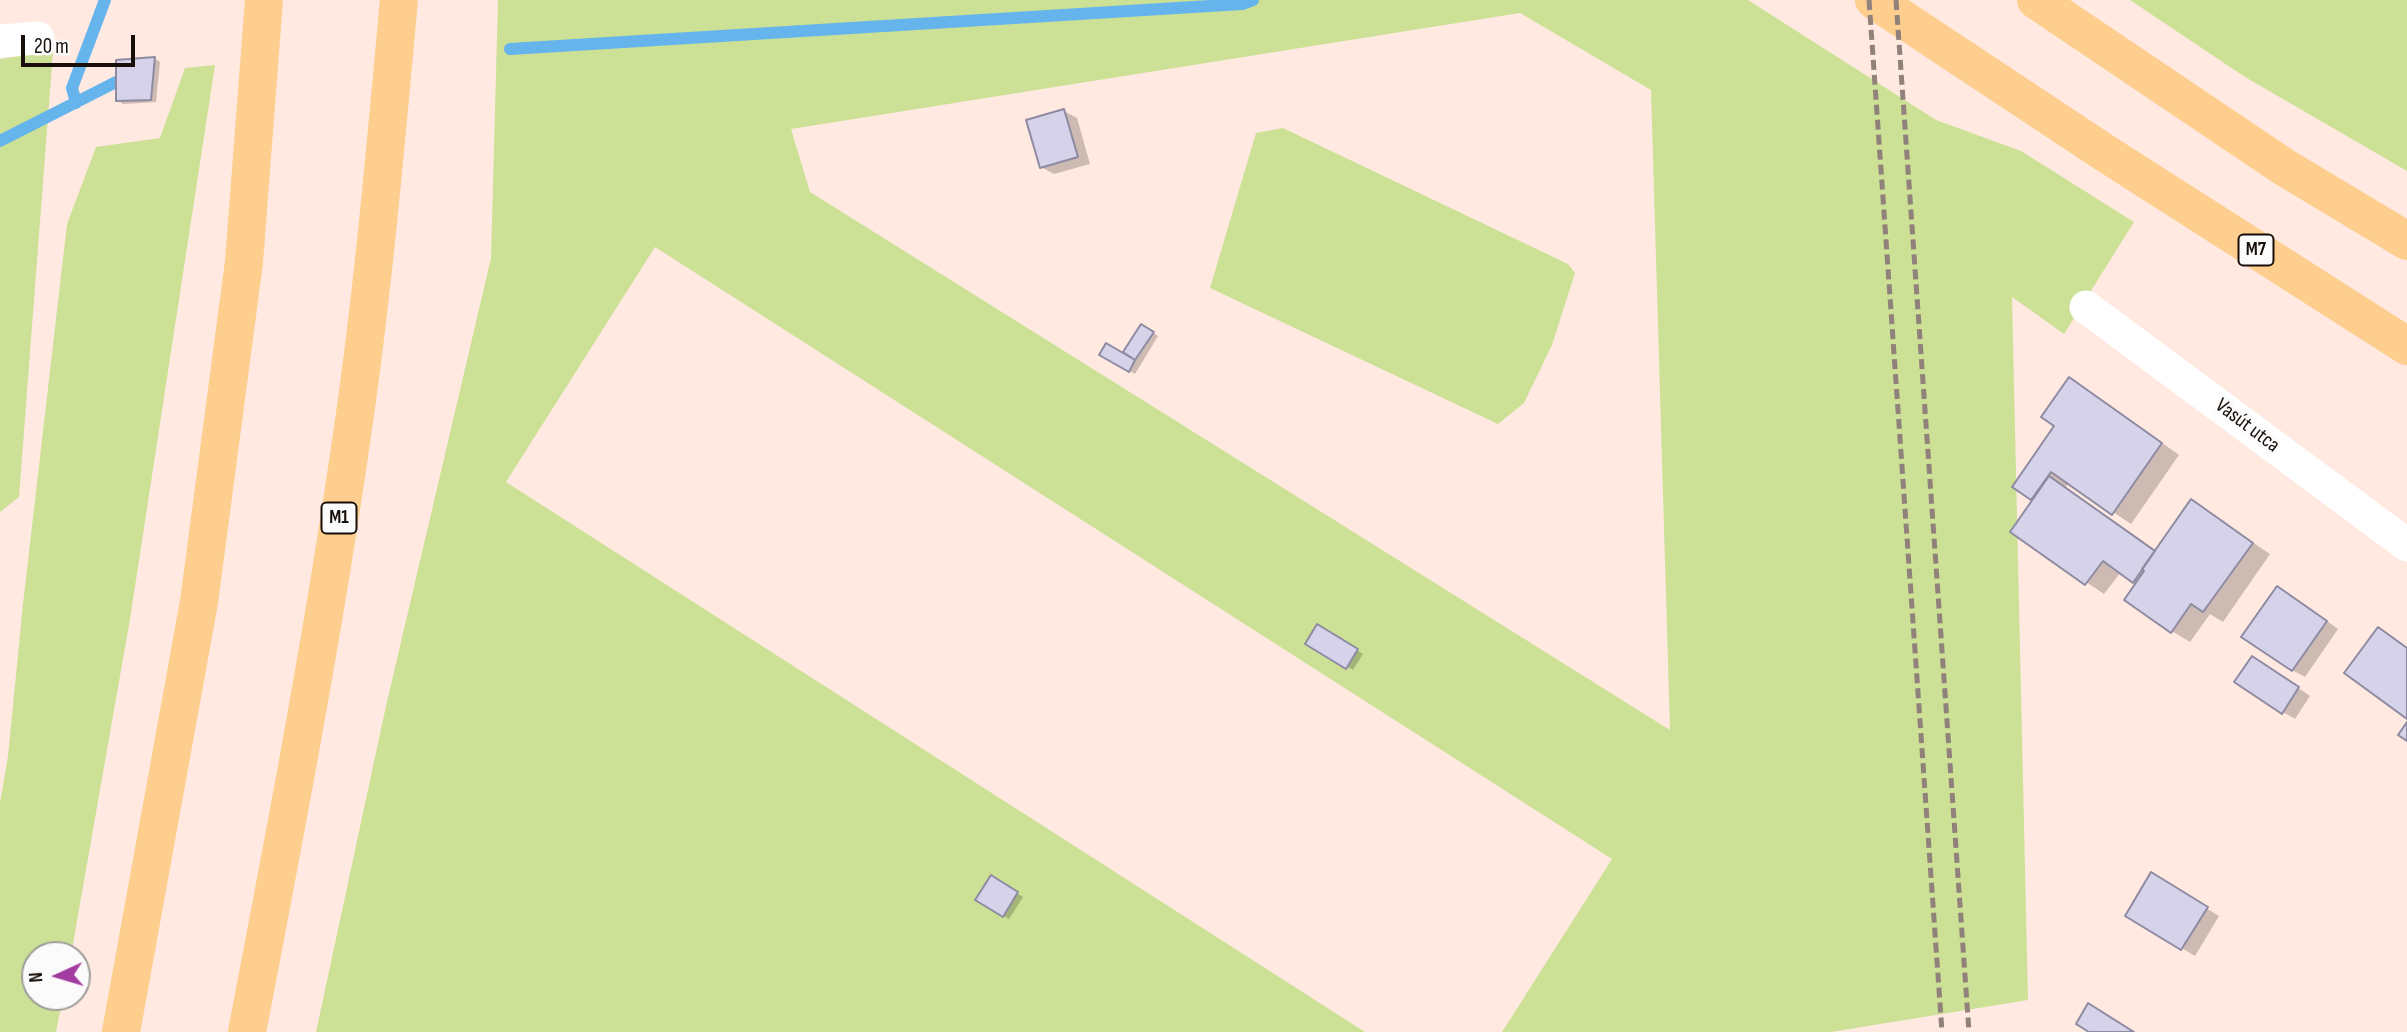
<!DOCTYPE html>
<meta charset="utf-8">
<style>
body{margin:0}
#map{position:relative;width:2407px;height:1032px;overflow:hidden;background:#ffe9e0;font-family:"Sofia Sans Condensed",sans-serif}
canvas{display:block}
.north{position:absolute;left:21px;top:941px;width:70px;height:70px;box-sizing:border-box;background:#fbfbfb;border:2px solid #a09d9b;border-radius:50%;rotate:266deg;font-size:19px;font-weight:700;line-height:28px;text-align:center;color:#180f0b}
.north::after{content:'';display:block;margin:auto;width:24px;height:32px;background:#a33ca0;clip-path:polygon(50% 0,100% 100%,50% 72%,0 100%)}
.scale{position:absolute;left:21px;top:35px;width:114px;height:32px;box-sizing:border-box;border:4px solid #180f0b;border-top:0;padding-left:9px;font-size:21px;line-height:24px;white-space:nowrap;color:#180f0b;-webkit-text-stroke:5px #fbfbfb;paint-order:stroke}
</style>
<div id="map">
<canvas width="2407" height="1032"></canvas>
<div class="north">N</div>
<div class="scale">20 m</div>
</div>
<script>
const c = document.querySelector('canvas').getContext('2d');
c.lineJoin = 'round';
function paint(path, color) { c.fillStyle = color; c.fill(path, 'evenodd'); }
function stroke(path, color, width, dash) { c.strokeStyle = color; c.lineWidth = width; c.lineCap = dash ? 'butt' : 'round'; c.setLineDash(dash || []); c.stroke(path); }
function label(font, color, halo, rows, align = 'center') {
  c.font = font + ' "Sofia Sans Condensed",sans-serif'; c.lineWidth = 7; c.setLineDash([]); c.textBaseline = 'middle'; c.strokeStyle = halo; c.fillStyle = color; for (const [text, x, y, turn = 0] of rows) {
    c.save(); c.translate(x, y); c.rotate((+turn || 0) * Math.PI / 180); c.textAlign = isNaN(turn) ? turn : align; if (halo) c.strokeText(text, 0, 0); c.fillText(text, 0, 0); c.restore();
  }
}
const green = new Path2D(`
 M 498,0 L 1748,0 L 1936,120 L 2021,151 L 2134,222 L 2064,334 L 2012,297 L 2028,1000 L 1831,1032 L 1502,1032 L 1612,859 L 655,247 L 506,482 L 1365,1032 L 316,1032 L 386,706 L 491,258 ZM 1520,13 L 1651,90 L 1670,730 L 810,192 L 791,129 Z
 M 2130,0 L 2407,0 L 2407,171 L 2245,77 Z
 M 53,51 L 19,497 L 0,512 L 0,59 Z
 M 215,65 L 130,619 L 71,955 L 35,955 L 35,997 L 63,997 L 56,1032 L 0,1032 L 0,803 L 8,756 L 23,604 L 67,224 L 96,147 L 160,138 L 185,68 Z
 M 1283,128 L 1568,264 L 1575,273 L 1552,345 L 1524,403 L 1498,424 L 1210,288 L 1256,133 Z`);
const shadow = new Path2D(`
 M 154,58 L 160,62 L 156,102 L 123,104 L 118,100 Z
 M 1064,111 L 1077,118 L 1090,164 L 1054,174 L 1041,167 Z
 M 1142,326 L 1158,336 L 1135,374 L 1102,354 L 1123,355 Z
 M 2088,390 L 2179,455 L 2131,524 L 2069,482 L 2066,487 L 2157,551 L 2192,502 L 2270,554 L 2223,622 L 2210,614 L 2190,642 L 2172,631 L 2137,583 L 2121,572 L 2104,594 L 2012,532 L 2034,500 L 2014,486 Z
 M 2290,595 L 2338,629 L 2305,677 L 2292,670 Z
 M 1317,626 L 1363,654 L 1353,670 L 1308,643 Z
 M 2265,665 L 2310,696 L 2295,719 L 2283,712 Z
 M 2152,875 L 2219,916 L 2195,956 L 2127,915 Z
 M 992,878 L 1023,897 L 1009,919 L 978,900 Z`);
const stream = new Path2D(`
 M 510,49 L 1242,4 L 1253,0
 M 76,103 L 72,88 L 105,0
 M 0,141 L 118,81`);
const building = new Path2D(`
 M 155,57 L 151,100 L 116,101 L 116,60 Z
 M 1064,109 L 1078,157 L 1040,168 L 1026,120 Z
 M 1141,324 L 1154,332 L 1135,360 L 1123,352 Z
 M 1106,343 L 1135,360 L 1129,372 L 1099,355 Z
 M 2069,377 L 2162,443 L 2112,515 L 2051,472 L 2031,500 L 2012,487 L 2054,426 L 2041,417 Z
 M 2049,476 L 2155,551 L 2133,583 L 2103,561 L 2085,585 L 2010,532 Z
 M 2191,499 L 2253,543 L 2203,612 L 2191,604 L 2171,633 L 2124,600 L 2144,571 L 2142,569 Z
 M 2277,586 L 2327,621 L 2292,671 L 2241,637 Z
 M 1317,624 L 1358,649 L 1346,669 L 1305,644 Z
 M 2378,627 L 2407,648 L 2407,719 L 2344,673 Z
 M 2252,656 L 2299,687 L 2282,714 L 2234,682 Z
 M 2407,722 L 2407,741 L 2398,735 Z
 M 2151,872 L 2208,907 L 2181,950 L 2125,916 Z
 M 991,875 L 1018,892 L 1003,917 L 975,900 Z
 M 2088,1003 L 2134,1032 L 2089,1032 L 2076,1024 Z`);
const minor = new Path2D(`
 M 0,41 L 38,38
 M 2086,307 L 2407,545`);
const motorway = new Path2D(`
 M 1874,0 L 2105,153 L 2407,346
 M 2036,0 L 2284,167 L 2407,241
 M 121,1032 L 199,602 L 244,262 L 264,0
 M 247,1032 C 286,829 325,626 354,421 C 374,282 386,140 399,0`);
const rail = new Path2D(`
 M 1869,0 L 1942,1032
 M 1896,0 L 1969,1032`);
const shields = [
 [2256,250,35],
 [339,518,35]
];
const shieldNames = [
 ["M7",2256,250],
 ["M1",339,518]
];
const streetNames = [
 ["Vasút utca",2247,426,37]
];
paint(green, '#cce196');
paint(shadow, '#0003');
stroke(stream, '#65b4ec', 12);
paint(building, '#d5d2ea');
stroke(building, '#8d8aa1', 2);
stroke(minor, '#fff', 33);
stroke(motorway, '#fdce8e', 38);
stroke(rail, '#91817b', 5, [10, 5]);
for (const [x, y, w] of shields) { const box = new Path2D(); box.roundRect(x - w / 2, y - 15.5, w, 31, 5); c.fillStyle = '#fbfbfb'; c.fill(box); stroke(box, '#180f0b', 2); }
label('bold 19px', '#180f0b', null, shieldNames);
label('21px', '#180f0b', '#fbfbfb', streetNames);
</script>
